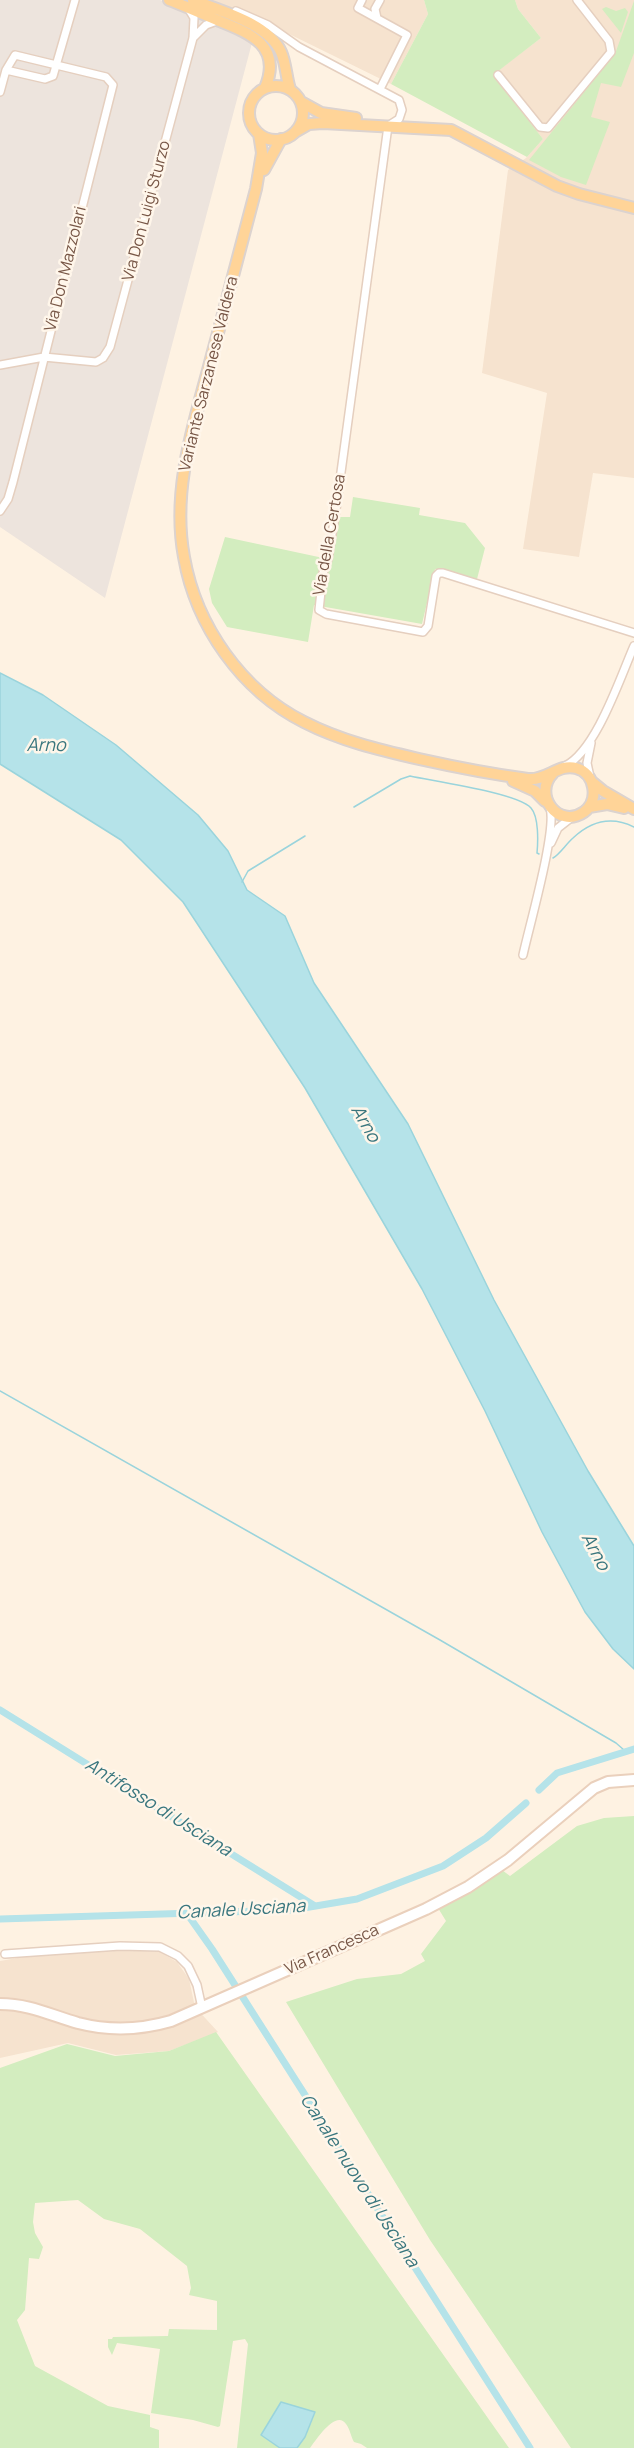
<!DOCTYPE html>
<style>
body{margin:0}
canvas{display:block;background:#fef2e2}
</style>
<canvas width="634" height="2448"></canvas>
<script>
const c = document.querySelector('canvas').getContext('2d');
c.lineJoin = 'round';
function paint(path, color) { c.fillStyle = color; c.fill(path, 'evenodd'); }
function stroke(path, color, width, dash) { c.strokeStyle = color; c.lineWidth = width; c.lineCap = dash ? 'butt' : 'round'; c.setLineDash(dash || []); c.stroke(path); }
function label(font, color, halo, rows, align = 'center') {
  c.font = font + ' Manrope,sans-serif'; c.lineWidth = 5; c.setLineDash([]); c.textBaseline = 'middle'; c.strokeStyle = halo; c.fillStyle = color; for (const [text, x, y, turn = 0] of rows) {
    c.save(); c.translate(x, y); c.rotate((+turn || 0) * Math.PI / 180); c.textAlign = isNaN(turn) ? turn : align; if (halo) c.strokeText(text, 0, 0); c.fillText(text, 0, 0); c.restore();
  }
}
const residential = new Path2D(`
 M 209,0 L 424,0 L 428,14 L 391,84 L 279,29 Z
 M 515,0 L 634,0 L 634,478 L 593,473 L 579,557 L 523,549 L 547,393 L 482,373 L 508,170 L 526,158 L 543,139 L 492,75 L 541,38 L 518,9 Z
 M 130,1950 L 160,1952 L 177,1962 L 189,1979 L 195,2007 L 218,2032 L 169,2051 L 116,2055 L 68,2043 L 0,2058 L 0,1961 L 23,1957 Z`);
const industrial = new Path2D(`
 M 0,0 L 160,0 L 253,39 L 105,598 L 0,527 Z`);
const green = new Path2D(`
 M 424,0 L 515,0 L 518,9 L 541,38 L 493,75 L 543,139 L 527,157 L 391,84 L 428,14 Z
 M 634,1 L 634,53 L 621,87 L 601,83 L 591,117 L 610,122 L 586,185 L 561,177 L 529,160 L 615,54 Z
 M 606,7 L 616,11 L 625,8 L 628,12 L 621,33 L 602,9 Z
 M 353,497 L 420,508 L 419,515 L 465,523 L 485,548 L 477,579 L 435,569 L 422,624 L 314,605 L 308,642 L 227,627 L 212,603 L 209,589 L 225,537 L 328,559 L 335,517 L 350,517 Z
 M 634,1816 L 634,2448 L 571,2448 L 430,2240 L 286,2002 L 357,1979 L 401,1974 L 425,1961 L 421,1954 L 446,1921 L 438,1908 L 502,1870 L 510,1876 L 577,1826 L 604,1818 Z
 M 216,2032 L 509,2448 L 367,2448 L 361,2444 L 354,2442 C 351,2437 350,2429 346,2424 C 336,2409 316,2440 310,2448 L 297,2448 L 305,2437 L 315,2413 L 261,2435 L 280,2448 L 237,2448 L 248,2344 L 245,2339 L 233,2341 L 220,2426 L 218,2427 L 193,2420 L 151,2413 L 160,2349 L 117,2343 L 112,2355 L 108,2347 L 108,2339 L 112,2339 L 113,2337 L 168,2336 L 169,2329 L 217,2330 L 217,2301 L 189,2295 L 191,2288 L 187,2266 L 140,2229 L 104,2219 L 78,2200 L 35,2203 L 33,2222 L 35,2233 L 43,2247 L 39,2259 L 29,2258 L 25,2310 L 17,2320 L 35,2366 L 108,2406 L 150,2415 L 150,2427 L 159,2430 L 159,2448 L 0,2448 L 0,2068 L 67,2044 L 115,2056 L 169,2051 Z`);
const water = new Path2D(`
 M 0,673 L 43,695 L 116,745 L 198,815 L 228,851 L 247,890 L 285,916 L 314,983 L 408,1124 L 494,1300 L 588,1471 L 634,1546 L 634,1669 L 613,1649 L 585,1612 L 542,1532 L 485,1411 L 422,1289 L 305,1088 L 183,902 L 121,840 L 0,764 Z
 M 281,2402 L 315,2412 L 305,2437 L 297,2448 L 280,2448 L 261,2435 Z`);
const stream = new Path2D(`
 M 354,807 L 401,779 L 410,776 C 432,781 518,793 531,808 C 539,817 538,842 537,853 L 539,854
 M 553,858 C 560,854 566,844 573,838 C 591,821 612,816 634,827
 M 242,882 L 248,871 L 305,836
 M 0,1391 L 440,1640 L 616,1743 L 624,1750`);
const canal = new Path2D(`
 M 0,1710 L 315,1906
 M 539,1790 L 557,1773 L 634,1749
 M 188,1915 L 212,1949 L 530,2448
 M 0,1919 L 292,1910 L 357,1899 L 443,1866 L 486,1838 L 526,1803`);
const street = new Path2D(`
 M 362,0 L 358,8 L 407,35 L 380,89
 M 236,11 L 268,25 L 299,47 L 399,100 L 402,110 L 399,119 L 388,126 L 336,509 L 328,559 L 323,573 L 319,610 L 326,614 L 423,632 L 428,626 L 436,576 L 439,573 L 443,573 L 634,633
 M 377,18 L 375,9 L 380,0
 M 193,38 L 206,25 L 217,21
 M 6,70 L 45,79 L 53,76 L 75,0
 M 498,75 L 540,127 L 548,128 L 611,52 L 609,41 L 577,0
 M 0,92 L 6,70 L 15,55 L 106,77 L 113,85 L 13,482 L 8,499 L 0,511
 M 0,365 L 44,357 L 96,362 L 103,358 L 110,347 L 193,38 L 194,18 L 188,8
 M 565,766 C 596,751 620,678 634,646
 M 590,777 L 587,763 L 591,743
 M 551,843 L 558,828 L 572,817
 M 523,955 C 529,927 557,830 550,808
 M 5,1954 L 120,1946 L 160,1947 L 178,1956 L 188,1966 L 197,1985 L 202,2008`);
const secondary = new Path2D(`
 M 0,2004 C 29,2004 50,2015 78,2023 C 109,2031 140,2030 171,2021 L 426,1909 L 468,1887 L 508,1860 L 594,1788 L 608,1782 L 634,1780`);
const primary = new Path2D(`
 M 169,0 C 185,6 201,13 217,20 C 249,33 283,45 265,88
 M 193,0 C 220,11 268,23 281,52 C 286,63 286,77 290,89
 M249 113a27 27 0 1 1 54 0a27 27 0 1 1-54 0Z
 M 301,102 L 321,113 L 356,118
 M 295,132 L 309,124 L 323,123 L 451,130 L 557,186 L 579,194 L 634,208
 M 259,134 L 262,153 L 256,189 C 241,245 227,300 212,355 C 195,421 171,488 184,557 C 196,626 242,691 304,722 C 341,741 380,750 419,759 C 455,767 491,774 528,779 C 546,781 559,763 576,768 C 595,773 600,800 584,812 C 558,830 532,794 553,773
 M 264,170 L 281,139
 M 513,781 L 535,791 L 545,801
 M 592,782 L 603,791 L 634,809
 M 589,807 L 607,804 L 624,808`);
const streetNames = [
 ["Via Don Luigi Sturzo",147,211,-75],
 ["Via Don Mazzolari",66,269,-76],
 ["Variante Sarzanese Valdera",209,374,-76],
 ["Via della Certosa",330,535,-80],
 ["Via Francesca",332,1950,-24]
];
const waterNames = [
 ["Arno",46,746],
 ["Arno",365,1124,60],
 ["Arno",595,1552,62],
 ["Antifosso di Usciana",158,1808,32],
 ["Canale Usciana",241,1910,-3],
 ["Canale nuovo di Usciana",359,2181,57]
];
paint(residential, '#f6e3cf');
paint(industrial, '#ede4dd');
paint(green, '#d3edbf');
paint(water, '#b5e3e9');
stroke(water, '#9ad4dc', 1.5);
stroke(stream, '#9ad4dc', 1.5);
stroke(canal, '#b5e3e9', 7);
stroke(street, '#e5cfbf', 10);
stroke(secondary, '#ead0bc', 14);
stroke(primary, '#dcd3cf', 14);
stroke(street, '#fff', 7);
stroke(secondary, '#fff', 10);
stroke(primary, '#ffd498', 10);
label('16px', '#775646', '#fff6ea', streetNames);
label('italic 18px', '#39767e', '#fff6ea', waterNames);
</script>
